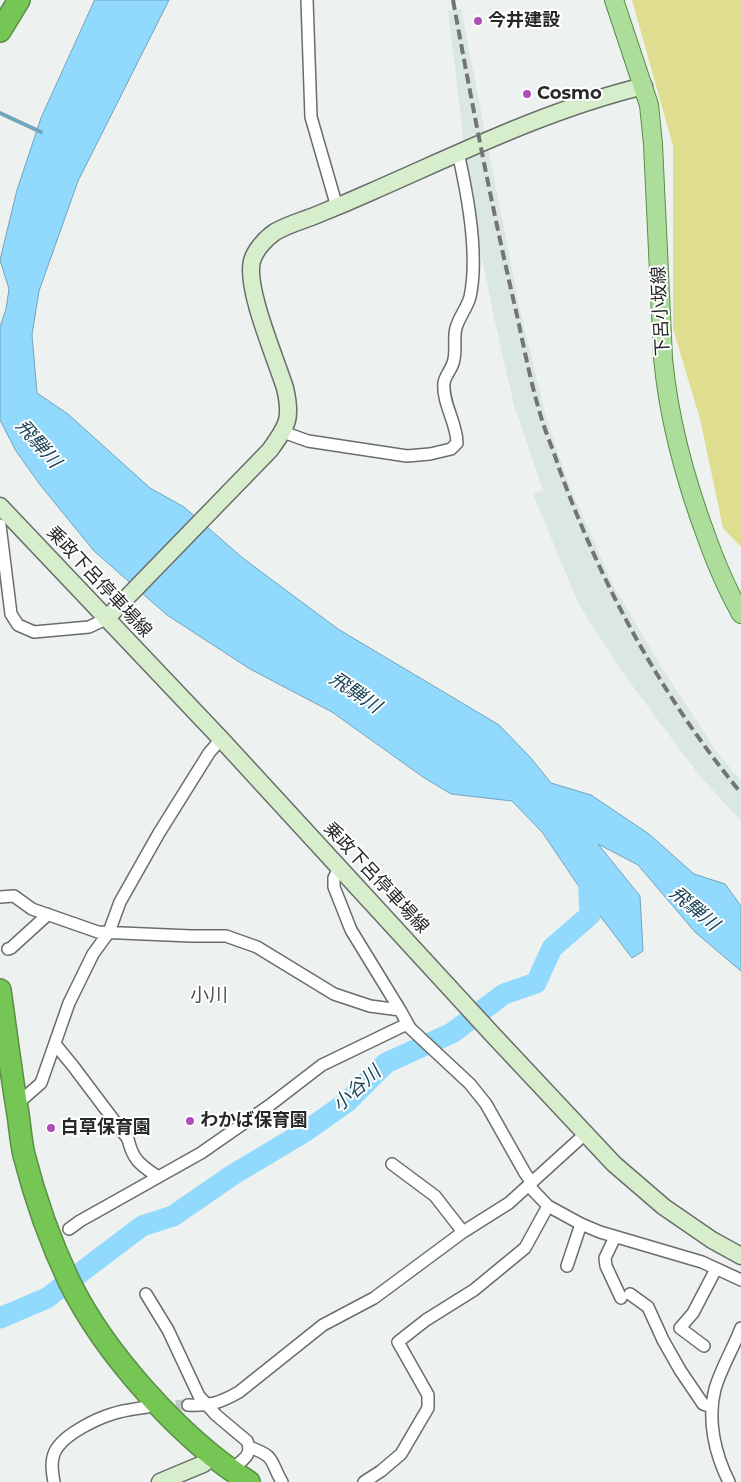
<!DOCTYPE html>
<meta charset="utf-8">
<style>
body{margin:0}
canvas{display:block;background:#edf1ef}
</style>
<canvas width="741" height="1482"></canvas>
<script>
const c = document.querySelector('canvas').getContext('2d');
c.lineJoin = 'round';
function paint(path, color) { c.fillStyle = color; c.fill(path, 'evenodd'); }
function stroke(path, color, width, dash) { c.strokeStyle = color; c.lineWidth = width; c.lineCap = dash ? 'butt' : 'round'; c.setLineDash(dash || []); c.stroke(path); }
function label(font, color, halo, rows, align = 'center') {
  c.font = font + ' Montserrat,"Noto Sans JP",sans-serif'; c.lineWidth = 4; c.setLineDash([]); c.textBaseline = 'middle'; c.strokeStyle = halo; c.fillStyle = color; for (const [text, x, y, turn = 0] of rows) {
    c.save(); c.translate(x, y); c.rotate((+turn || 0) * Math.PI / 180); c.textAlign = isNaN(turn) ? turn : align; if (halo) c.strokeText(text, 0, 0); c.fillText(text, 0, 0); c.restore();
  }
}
const built = new Path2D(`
 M 461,9 L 519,306 L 546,417 L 569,485 L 614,587 L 662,668 L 717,752 L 741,781 L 741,821 L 699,775 L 623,673 L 579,605 L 533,494 L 543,490 L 514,405 L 496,326 L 479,244 L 466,159 L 448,11 Z`);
const green = new Path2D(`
 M 632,0 L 741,0 L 741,547 L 723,528 L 700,419 L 673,329 L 673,146 Z`);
const water = new Path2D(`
 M 95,0 L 169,0 L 78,181 L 39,291 L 32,335 L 37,393 L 68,414 L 150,488 L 184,507 L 244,559 L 338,629 L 499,725 L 530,757 L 551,783 L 591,795 L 649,834 L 694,874 L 725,884 L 741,906 L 741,971 L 695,932 L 638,865 L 598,844 L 640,896 L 643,951 L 632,958 L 588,900 L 542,832 L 512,801 L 451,794 L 423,777 L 332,712 L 250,669 L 167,615 L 94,551 L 41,486 L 16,451 L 0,420 L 0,327 L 6,309 L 9,289 L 0,260 L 17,190 L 41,118 Z`);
const stream = new Path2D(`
 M 0,113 L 41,132`);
const river = new Path2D(`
 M 0,1318 L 47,1298 L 142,1226 L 173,1216 L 234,1174 L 306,1131 L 347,1102 L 386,1063 L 452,1033 L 504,994 L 536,983 L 552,948 L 590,915 L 588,873`);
const streetTunnel = new Path2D(`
 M 159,1406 L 188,1405`);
const street = new Path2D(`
 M 307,0 L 311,117 L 337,207
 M 283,432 L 308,441 L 407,456 L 430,454 L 451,449 L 457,443 C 457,423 442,403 444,383 C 445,376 451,370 453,363 C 457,352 453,340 456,328 C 459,317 467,308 470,297 C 479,255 468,196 458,153
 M 0,525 L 11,614 L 18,625 L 34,632 L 89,627 L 106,619
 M 339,868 L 334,878 L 334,887 L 351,930 L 400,1010 L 410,1028 L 470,1084 L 486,1104 L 525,1173 L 532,1183
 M 0,897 L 14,896 L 32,909 L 98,932 L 191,936 L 226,936 L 257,947 L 334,994 L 370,1006 L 400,1010
 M 8,949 L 11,948 L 44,918 L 47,914
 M 55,1044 L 73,1066 L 128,1139 C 133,1161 141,1165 158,1177
 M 15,1100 L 24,1098 L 41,1083 L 69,1003 L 93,954 L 109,932 L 120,902 L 159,833 L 209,753 L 221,739
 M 392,1164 L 435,1196 L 463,1232
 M 529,1186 L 548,1206 L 581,1224 L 600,1232 L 702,1262 L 741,1280
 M 69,1229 L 80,1221 L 201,1153 L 270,1105 L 322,1065 L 407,1024
 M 615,1237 L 605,1258 L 606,1266 L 621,1298
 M 567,1266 L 581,1224
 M 146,1294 L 168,1330 L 199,1396 L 216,1415 L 247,1441 C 254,1456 240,1461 231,1470
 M 630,1294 L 648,1307 L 663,1340 L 680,1370 L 703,1404 L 712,1407
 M 704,1346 L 680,1328 L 693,1313 L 716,1269
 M 188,1405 C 209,1406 220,1403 239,1392 L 323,1325 L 374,1298 L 463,1232 L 509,1203 L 585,1134
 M 249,1447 C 277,1457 269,1460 282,1482
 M 54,1482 C 52,1471 50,1458 57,1448 C 67,1433 96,1419 112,1414 C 123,1410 135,1409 147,1407
 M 364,1482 L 381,1471 L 401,1454 L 428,1408 L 428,1395 L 398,1342 L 426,1320 L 474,1290 L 525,1248 L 548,1206
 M 729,1482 C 715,1454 707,1420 715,1389 C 721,1368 733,1349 741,1328`);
const secondary = new Path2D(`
 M 0,506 L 221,739 L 493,1035 L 614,1164 L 664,1207 L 712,1240 L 741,1256
 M 106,619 L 270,450 C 288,425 292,418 285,388 C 276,359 245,288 252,261 C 255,250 266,238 275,232 C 287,225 301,221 314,216 C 334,208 353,200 373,191 C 462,152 549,109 644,86
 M 160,1482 L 203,1464 L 213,1456`);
const primary = new Path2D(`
 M 614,0 L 649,105 L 653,144 L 663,358 C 669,422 685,480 708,541 C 717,566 728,591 741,614`);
const highway = new Path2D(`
 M 0,31 L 19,0
 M 0,990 C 6,1032 11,1073 18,1114 C 20,1128 21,1142 24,1155 C 35,1198 50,1241 69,1281 C 104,1353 181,1439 249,1482`);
const rail = new Path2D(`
 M 453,0 C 472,104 492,208 516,311 C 524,347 531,385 542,420 C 547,436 554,452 559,468 C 601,585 662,697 741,793`);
const markers = [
 [478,21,5,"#ae4fb8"],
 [527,94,5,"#ae4fb8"],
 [190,1121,5,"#ae4fb8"],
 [51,1128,5,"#ae4fb8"]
];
const poiNames = [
 ["今井建設",488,21],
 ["Cosmo",537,94],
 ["わかば保育園",200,1121],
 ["白草保育園",61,1128]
];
const streetNames = [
 ["下呂小坂線",661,311,-93],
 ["乗政下呂停車場線",99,582,47],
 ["乗政下呂停車場線",376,878,47]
];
const waterNames = [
 ["飛騨川",38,444,49],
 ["飛騨川",355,693,34],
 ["飛騨川",694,909,40],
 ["小谷川",357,1089,-42]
];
const neighbourhoodNames = [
 ["小川",209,995]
];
paint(built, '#dbe7e2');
paint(green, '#dfdd8f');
paint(water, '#91d9fd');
stroke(water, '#71a4bd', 1);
stroke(stream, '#71a4bd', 4);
stroke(river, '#91d9fd', 21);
stroke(streetTunnel, '#c5c9c7', 11, [11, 5.5]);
stroke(street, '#6a6d6b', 14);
stroke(secondary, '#6a6d6b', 19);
stroke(primary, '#5a8f46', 20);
stroke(highway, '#5a8f46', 24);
stroke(street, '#fff', 11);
stroke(secondary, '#d6eecc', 16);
stroke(primary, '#addd9a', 18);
stroke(highway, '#76c656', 21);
stroke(rail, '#737574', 4, [10, 5]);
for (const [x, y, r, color] of markers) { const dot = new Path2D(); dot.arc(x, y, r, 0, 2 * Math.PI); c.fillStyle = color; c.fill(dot); stroke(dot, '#fff', 2); }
label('bold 18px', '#272928', '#fff', poiNames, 'left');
label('18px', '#272928', '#fff', streetNames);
label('italic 19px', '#1b4457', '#fff', waterNames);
label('19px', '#505251', '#fff', neighbourhoodNames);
</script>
